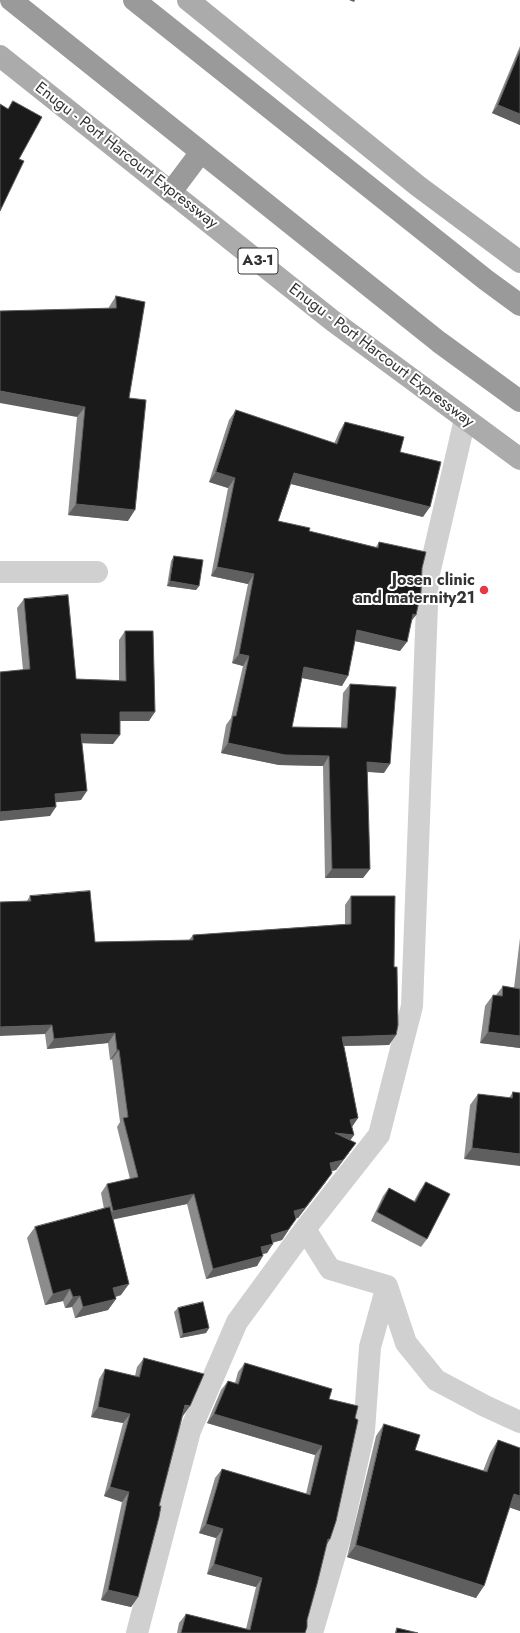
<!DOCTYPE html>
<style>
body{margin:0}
canvas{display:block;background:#fff}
</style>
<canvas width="520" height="1633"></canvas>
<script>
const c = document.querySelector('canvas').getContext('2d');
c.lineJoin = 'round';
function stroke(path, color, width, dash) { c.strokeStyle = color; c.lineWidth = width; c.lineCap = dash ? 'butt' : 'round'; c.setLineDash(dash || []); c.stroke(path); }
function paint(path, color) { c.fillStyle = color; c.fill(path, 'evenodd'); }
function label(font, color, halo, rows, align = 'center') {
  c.font = font + ' Jost,sans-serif'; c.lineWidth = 4; c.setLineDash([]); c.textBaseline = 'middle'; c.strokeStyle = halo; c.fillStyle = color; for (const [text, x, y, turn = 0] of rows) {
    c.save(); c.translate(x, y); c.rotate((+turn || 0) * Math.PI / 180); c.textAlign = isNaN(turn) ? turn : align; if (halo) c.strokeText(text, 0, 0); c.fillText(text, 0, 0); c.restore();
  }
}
const street = new Path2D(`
 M 0,572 L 97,572
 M 305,1229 L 330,1269 L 387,1286 L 406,1343 L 436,1380 L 485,1406 L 520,1422
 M 137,1633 L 190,1431 L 237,1322 L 305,1229 L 379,1135 L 412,1006 L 428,578 L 465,419
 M 312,1633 L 341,1534 L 364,1431 L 370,1347 L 387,1286`);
const primary = new Path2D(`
 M 188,0 L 418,186 L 520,262
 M 0,56 L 333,321 L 520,459`);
const highway = new Path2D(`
 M 11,0 L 439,342 L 520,401
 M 134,0 L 486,280 L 520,305
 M 171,192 L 201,152`);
const wall = new Path2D(`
 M 520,46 L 520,125 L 492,113 Z
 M 116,296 L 129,398 L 128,521 L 68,515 L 77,417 L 109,307 Z
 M 236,410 L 334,444 L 339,432 L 345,422 L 400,452 L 423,517 L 291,484 L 278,521 L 309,531 L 376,547 L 379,542 L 422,568 L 416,615 L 412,620 L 400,651 L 355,641 L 342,686 L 302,678 L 292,727 L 341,728 L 343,693 L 350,684 L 384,773 L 367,772 L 370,869 L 363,878 L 325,878 L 323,766 L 279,765 L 221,753 L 226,725 L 231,718 L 243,666 L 232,663 L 248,584 L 211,576 L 228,488 L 209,482 L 229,420 Z
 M 174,556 L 199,586 L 196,590 L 167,586 L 171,561 Z
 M 24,599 L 76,679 L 119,680 L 119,640 L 125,631 L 149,721 L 120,721 L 113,744 L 82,743 L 81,800 L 56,802 L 50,816 L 23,670 L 17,608 Z
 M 30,896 L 95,942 L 189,940 L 193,935 L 345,924 L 345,905 L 351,896 L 394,967 L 396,1035 L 389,1045 L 344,1046 L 358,1118 L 352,1127 L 354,1135 L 350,1140 L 349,1153 L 336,1170 L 332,1171 L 325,1183 L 298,1218 L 296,1218 L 282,1240 L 273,1242 L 267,1253 L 263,1254 L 257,1266 L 206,1279 L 187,1204 L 113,1219 L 121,1295 L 116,1297 L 116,1299 L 108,1310 L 75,1318 L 72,1307 L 65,1308 L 63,1301 L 45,1305 L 27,1238 L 35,1227 L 104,1209 L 101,1193 L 107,1184 L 130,1179 L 117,1127 L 120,1122 L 112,1059 L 110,1060 L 108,1043 L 47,1049 L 27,901 Z
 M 520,938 L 520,1048 L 480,1043 L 485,1006 L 493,995 L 496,995 L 503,986 L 514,988 Z
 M 513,1092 L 520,1093 L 464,1159 L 470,1105 L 478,1094 L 509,1098 Z
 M 426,1182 L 427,1239 L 421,1247 L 371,1221 L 383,1196 L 389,1188 L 414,1201 L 420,1190 Z
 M 178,1308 L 209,1328 L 206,1333 L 180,1338 L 174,1312 Z
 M 144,1358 L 183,1416 L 159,1506 L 138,1597 L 131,1607 L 101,1600 L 122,1502 L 104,1496 L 123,1423 L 91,1417 L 99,1379 L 105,1369 L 135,1376 L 137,1367 Z
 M 245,1363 L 329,1399 L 330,1539 L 326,1545 L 307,1620 L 305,1633 L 177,1633 L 179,1623 L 186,1614 L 246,1629 L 256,1587 L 207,1574 L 216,1538 L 199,1533 L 215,1478 L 222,1469 L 306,1494 L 315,1455 L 207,1423 L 221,1390 L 228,1381 L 235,1383 L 238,1372 Z
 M 384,1424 L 415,1450 L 483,1471 L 490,1453 L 498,1440 L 520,1448 L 520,1511 L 509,1507 L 476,1598 L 347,1557 L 376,1436 Z`);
const shadedWall = new Path2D(`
 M 349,0 L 355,0 L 354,2 Z
 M 498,105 L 520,114 L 520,125 L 492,113 Z
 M 0,391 L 85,407 L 77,417 L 0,403 Z
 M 216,472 L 235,478 L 228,488 L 209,482 Z
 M 294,473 L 430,507 L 423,517 L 287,483 Z
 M 76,504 L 135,510 L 128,521 L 68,515 Z
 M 217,567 L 254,574 L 248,584 L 211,576 Z
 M 170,581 L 199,586 L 196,590 L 167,586 Z
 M 413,614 L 416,615 L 409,624 Z
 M 357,630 L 407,642 L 400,651 L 350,640 Z
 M 239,654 L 249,656 L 243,666 L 232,663 Z
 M 304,667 L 348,676 L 342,686 L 297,677 Z
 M 120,712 L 155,712 L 149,721 L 114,721 Z
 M 81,734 L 120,735 L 113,744 L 75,743 Z
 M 228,743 L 329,756 L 323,766 L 279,765 L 221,753 Z
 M 367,762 L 390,764 L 384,773 L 360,771 Z
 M 87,791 L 81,800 L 48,803 L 55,794 Z
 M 56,807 L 50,816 L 0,821 L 0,812 Z
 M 332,869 L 370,869 L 363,878 L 325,878 Z
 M 52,1025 L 45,1034 L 0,1036 L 0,1027 Z
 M 488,1032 L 520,1036 L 520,1048 L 480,1043 Z
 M 115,1033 L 108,1043 L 47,1049 L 54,1039 Z
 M 396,1035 L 389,1045 L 336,1046 L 342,1037 Z
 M 117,1050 L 119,1050 L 112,1059 L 110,1060 Z
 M 358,1118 L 351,1128 L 350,1120 Z
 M 335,1133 L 354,1135 L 347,1145 Z
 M 356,1143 L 336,1170 L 323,1173 L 330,1163 Z
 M 472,1148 L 520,1154 L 520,1166 L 464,1159 Z
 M 332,1173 L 325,1183 L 298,1218 L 287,1220 L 294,1211 Z
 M 194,1194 L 187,1204 L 106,1221 L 113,1211 Z
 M 296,1219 L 282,1240 L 265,1245 L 271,1235 Z
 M 273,1244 L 267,1253 L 254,1256 L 261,1247 Z
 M 263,1256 L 257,1266 L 206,1279 L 213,1269 Z
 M 129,1284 L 121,1295 L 105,1299 L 113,1288 Z
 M 70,1289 L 63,1301 L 45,1305 L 53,1294 Z
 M 80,1296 L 72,1307 L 65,1308 L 73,1297 Z
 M 116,1299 L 108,1310 L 75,1318 L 83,1307 Z
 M 209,1328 L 206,1333 L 180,1338 L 183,1334 Z
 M 185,1405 L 190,1406 L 183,1416 L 179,1415 Z
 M 98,1407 L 130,1414 L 123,1423 L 91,1417 Z
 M 214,1414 L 322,1446 L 315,1455 L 207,1423 Z
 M 110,1487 L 129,1492 L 122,1502 L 104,1496 Z
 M 514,1494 L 520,1496 L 520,1511 L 505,1506 Z
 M 206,1524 L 223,1529 L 216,1538 L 199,1533 Z
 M 328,1539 L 330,1539 L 324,1549 Z
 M 356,1545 L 484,1586 L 476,1598 L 347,1557 Z
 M 214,1564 L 262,1578 L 256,1587 L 207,1574 Z
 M 108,1590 L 138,1597 L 131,1607 L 101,1600 Z`);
const building = new Path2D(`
 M 520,51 L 520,114 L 498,105 Z
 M 13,101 L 42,117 L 19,159 L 24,161 L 0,211 L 0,104 L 8,109 Z
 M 116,296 L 145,302 L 129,398 L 146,400 L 135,510 L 76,504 L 85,407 L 0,391 L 0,311 L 116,308 Z
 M 236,410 L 337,444 L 345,422 L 404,437 L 400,452 L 441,462 L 430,507 L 294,473 L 278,521 L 310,528 L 309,531 L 378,548 L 379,542 L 426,552 L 422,568 L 421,592 L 416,615 L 413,614 L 407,642 L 357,630 L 348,676 L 304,667 L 292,727 L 347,728 L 350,684 L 396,687 L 390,764 L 367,762 L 370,869 L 332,869 L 329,756 L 285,755 L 228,743 L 233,716 L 236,716 L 249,656 L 239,654 L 254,574 L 217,567 L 235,478 L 216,472 Z
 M 174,556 L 203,560 L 199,586 L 170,581 Z
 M 68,595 L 76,679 L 126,681 L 125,631 L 153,631 L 155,712 L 120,712 L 120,735 L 81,734 L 87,791 L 55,794 L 56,807 L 0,812 L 0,672 L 30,669 L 24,599 Z
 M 90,891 L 95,942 L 193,940 L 193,935 L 351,924 L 351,896 L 395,896 L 394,967 L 397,967 L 398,1025 L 396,1035 L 342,1037 L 358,1118 L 350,1120 L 354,1135 L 335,1133 L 356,1143 L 343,1160 L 330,1163 L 332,1173 L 305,1208 L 294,1211 L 296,1219 L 288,1230 L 271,1235 L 273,1244 L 261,1247 L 263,1256 L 213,1269 L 194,1194 L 113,1211 L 107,1184 L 138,1177 L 123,1118 L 128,1117 L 119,1050 L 117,1050 L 115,1033 L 54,1039 L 52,1025 L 0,1027 L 0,902 L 31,901 L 30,896 Z
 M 503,986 L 520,989 L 520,1036 L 488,1032 L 493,995 L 502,996 Z
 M 513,1092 L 520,1093 L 520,1154 L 472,1148 L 478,1094 L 512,1098 Z
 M 426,1182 L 450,1194 L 427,1239 L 377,1212 L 389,1188 L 415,1202 Z
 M 110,1207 L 129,1284 L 113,1288 L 116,1299 L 83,1307 L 80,1296 L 73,1297 L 70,1289 L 53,1294 L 35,1227 Z
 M 203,1302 L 209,1328 L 183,1334 L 178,1308 Z
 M 144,1358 L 204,1374 L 190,1406 L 185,1405 L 159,1506 L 161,1506 L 159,1517 L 138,1597 L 108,1590 L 129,1492 L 110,1487 L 130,1414 L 98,1407 L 105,1369 L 139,1377 Z
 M 245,1363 L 332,1389 L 329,1399 L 358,1406 L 355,1418 L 358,1420 L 336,1521 L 330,1539 L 328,1539 L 317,1584 L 307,1620 L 307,1627 L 305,1633 L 181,1633 L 186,1614 L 250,1630 L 262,1578 L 214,1564 L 223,1529 L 206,1524 L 222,1469 L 310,1495 L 322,1446 L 214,1414 L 228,1381 L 238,1384 Z
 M 384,1424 L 420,1435 L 415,1450 L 487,1472 L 498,1440 L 520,1448 L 520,1496 L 514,1494 L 484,1586 L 356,1545 Z
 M 397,1628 L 418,1633 L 396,1633 Z`);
const markers = [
 [484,590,5,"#e63946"]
];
const shields = [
 [258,261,40]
];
const shieldNames = [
 ["A3-1",258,261]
];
const streetNames = [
 ["Enugu - Port Harcourt Expressway",126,156,38],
 ["Enugu - Port Harcourt Expressway",381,356,37]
];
const poiNames = [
 ["Josen clinic",475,581],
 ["and maternity21",475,599]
];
stroke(street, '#d0d0d0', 22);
stroke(primary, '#ababab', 22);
stroke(highway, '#9a9a9a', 22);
paint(wall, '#8c8c8c');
paint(shadedWall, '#5f5f5f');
paint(building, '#1a1a1a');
stroke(building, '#5f5f5f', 1);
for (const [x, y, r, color] of markers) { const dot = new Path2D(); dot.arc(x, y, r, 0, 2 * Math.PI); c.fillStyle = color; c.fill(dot); stroke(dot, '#fff', 1.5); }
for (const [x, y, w] of shields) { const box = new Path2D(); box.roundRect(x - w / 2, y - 13, w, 26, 3); c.fillStyle = '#fff'; c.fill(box); stroke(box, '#333', 1); }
label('bold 15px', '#333', null, shieldNames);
label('16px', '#333', '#fff', streetNames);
label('bold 16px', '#333', '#fff', poiNames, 'right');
</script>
